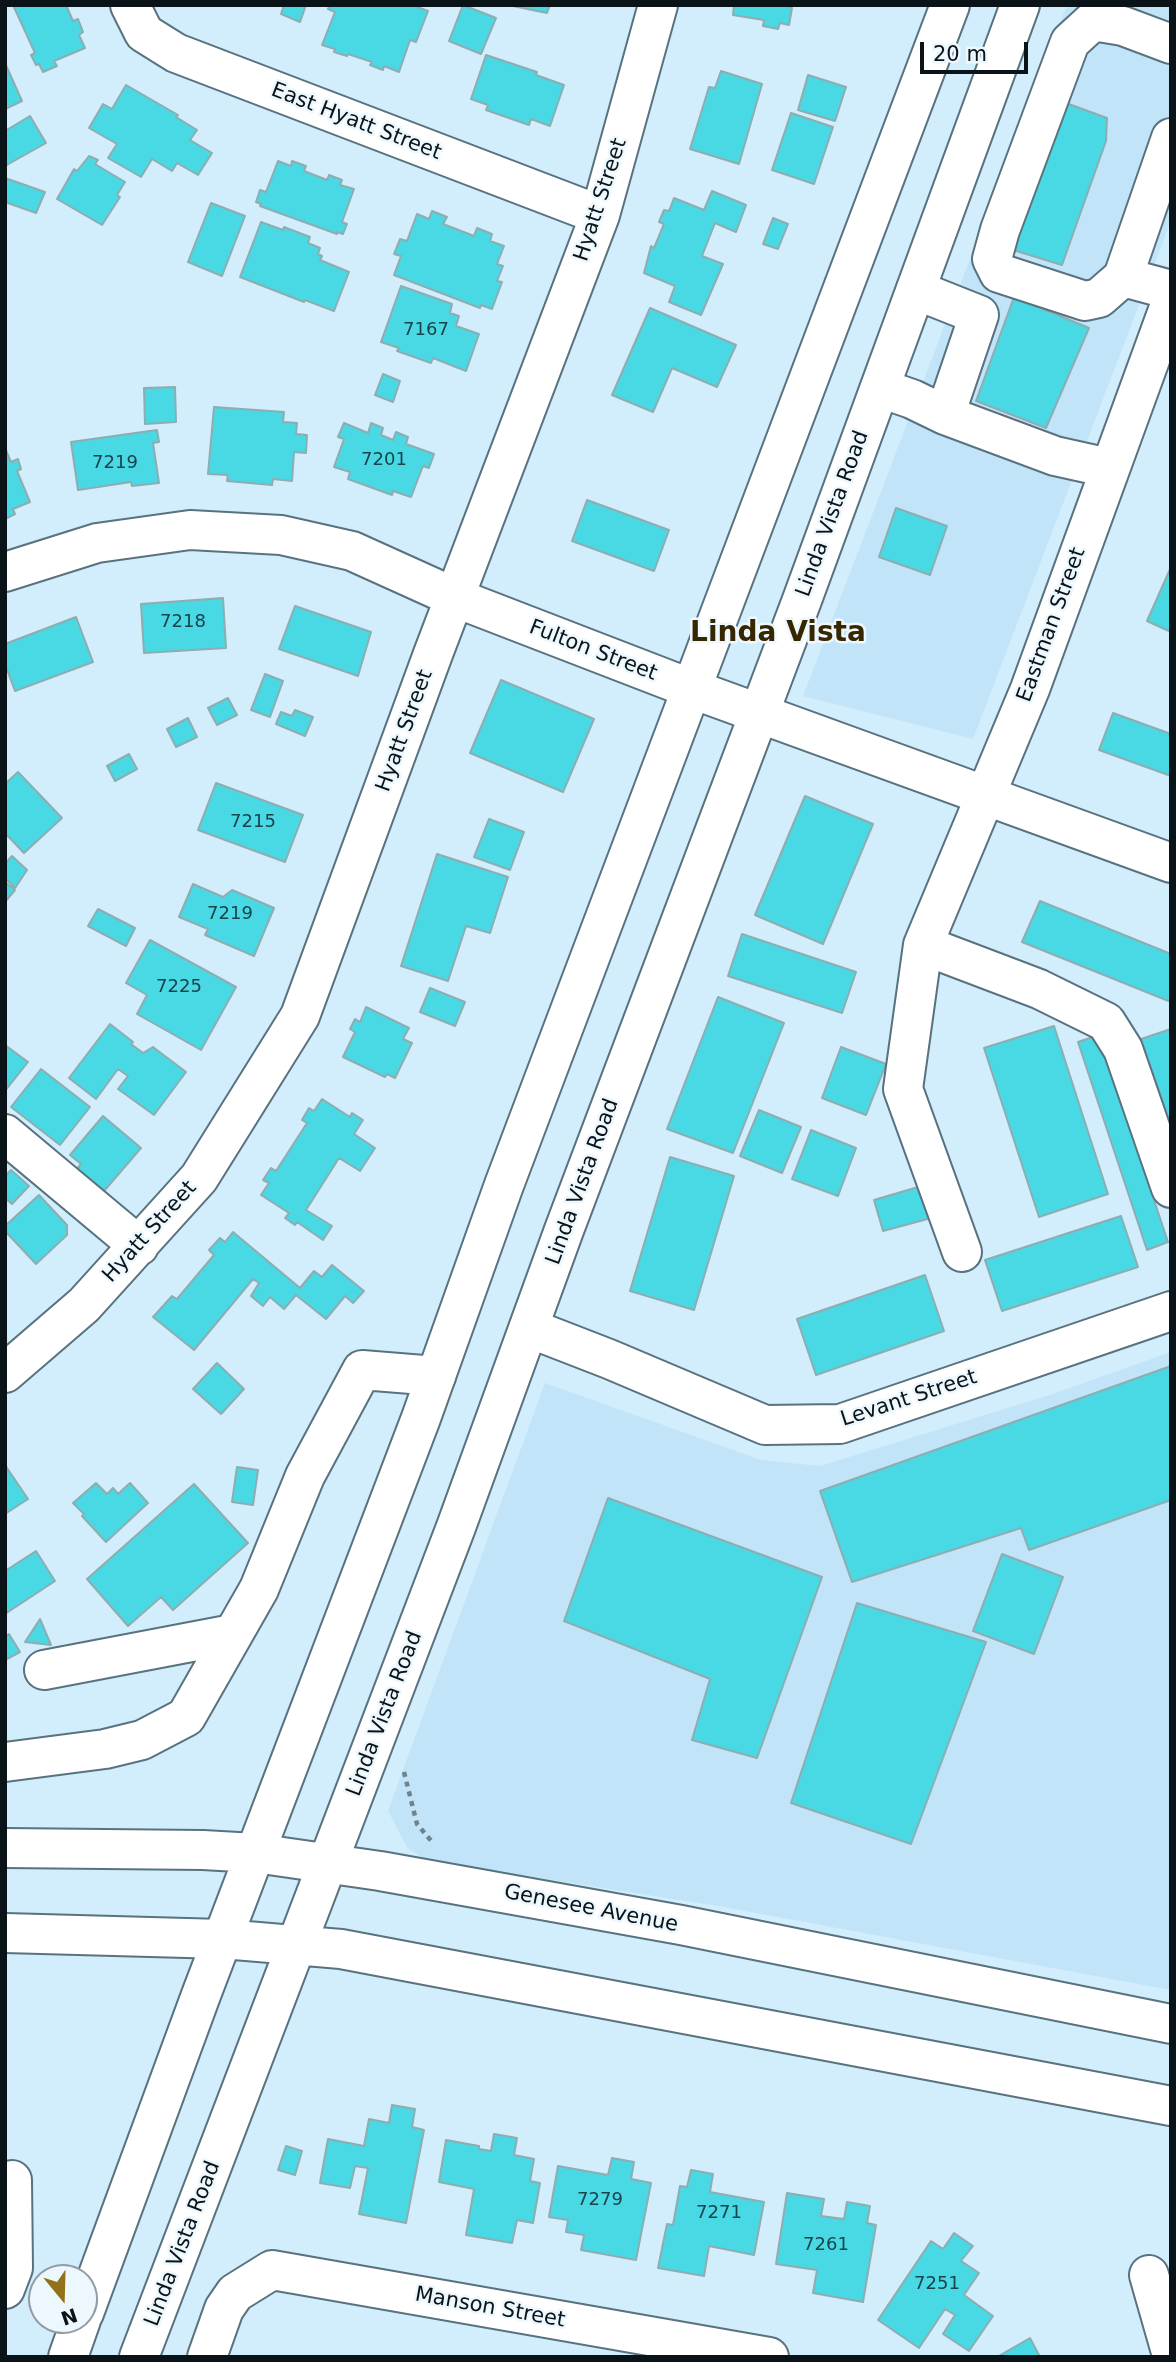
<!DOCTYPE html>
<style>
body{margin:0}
#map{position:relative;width:1176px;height:2362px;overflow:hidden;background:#d2edfc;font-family:"DejaVu Sans",sans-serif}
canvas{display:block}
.frame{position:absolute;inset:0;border:7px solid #091318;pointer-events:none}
.north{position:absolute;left:28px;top:2264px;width:70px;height:70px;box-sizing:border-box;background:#edf8fe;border:2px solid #929ca2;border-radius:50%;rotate:161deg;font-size:19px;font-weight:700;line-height:28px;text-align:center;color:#091318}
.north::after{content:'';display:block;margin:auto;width:24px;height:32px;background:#927118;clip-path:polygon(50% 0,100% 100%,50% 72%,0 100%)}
.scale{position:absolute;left:920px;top:42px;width:108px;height:32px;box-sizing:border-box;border:4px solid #091318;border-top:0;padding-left:9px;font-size:21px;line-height:24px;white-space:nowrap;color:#091318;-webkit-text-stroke:5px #edf8fe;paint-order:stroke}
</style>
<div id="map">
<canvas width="1176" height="2362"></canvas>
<div class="frame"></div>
<div class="north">N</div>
<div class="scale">20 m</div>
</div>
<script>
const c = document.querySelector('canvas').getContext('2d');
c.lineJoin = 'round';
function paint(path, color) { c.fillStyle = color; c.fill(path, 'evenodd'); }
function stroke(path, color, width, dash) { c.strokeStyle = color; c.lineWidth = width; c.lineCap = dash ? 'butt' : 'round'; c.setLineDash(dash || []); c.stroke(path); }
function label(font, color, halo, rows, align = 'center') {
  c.font = font + ' "DejaVu Sans",sans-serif'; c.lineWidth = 5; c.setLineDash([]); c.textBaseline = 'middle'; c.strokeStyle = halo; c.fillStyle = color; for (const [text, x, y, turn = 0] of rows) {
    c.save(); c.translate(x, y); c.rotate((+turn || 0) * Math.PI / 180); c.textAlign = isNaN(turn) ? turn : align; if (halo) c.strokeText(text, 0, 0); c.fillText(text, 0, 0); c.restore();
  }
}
const built = new Path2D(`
 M 1067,5 L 1171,5 L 1171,221 L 973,739 L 803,696 Z
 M 1171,1352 L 1171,1990 L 724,1907 L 425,1860 L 407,1847 L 388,1811 L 545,1383 L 761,1460 L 820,1466 L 1050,1395 Z`);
const building = new Path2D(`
 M 13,5 L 66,5 L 73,21 L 78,19 L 83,32 L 79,35 L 85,48 L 54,61 L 57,66 L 43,72 L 39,64 L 36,65 L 31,55 L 35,53 Z
 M 284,5 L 306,5 L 300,22 L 281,14 Z
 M 330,5 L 412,5 L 428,11 L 416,42 L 410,40 L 399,72 L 384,66 L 383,70 L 370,65 L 372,62 L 348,54 L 347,56 L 334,52 L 335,49 L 322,45 L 335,12 L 328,9 Z
 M 463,5 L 496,18 L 481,54 L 449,41 Z
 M 508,5 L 550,5 L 547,13 Z
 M 734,5 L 782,5 L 792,8 L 789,25 L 780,23 L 778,29 L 763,26 L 764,20 L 733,15 Z
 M 486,55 L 537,72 L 536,75 L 564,85 L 550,126 L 531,119 L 529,125 L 486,110 L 488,105 L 471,99 Z
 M 5,63 L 22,101 L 5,109 Z
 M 721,71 L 762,84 L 739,164 L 690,149 L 709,87 L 715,88 Z
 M 808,75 L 846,87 L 835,121 L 798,110 Z
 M 126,85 L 178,115 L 176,117 L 197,130 L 190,140 L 212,153 L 198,175 L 177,163 L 172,171 L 152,159 L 141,177 L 108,158 L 117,144 L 89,128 L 103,104 L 112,109 Z
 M 1055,99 L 1107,118 L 1106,141 L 1062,265 L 1000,246 Z
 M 791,113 L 833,127 L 814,184 L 772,170 Z
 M 30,116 L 46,143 L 5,166 L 5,131 Z
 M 89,156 L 98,160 L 95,164 L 125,182 L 117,195 L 120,197 L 102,225 L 57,199 L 74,169 L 77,171 Z
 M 278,161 L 291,166 L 292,161 L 306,166 L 304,171 L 327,180 L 329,175 L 342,180 L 340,185 L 354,189 L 342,222 L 347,224 L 343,234 L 337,232 L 337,234 L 260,206 L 261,204 L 256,202 L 260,190 L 266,192 Z
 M 5,178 L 45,192 L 36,213 L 5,202 Z
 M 712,191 L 746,205 L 736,232 L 715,223 L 702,256 L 723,264 L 701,315 L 669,302 L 675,286 L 644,273 L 651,246 L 654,248 L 664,224 L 659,222 L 664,210 L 669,211 L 674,198 L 704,210 Z
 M 211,203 L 245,216 L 222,276 L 188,262 Z
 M 432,211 L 447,217 L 443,224 L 474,236 L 477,228 L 492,234 L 490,241 L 504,246 L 497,264 L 503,266 L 497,281 L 502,282 L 492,309 L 481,305 L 480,308 L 394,275 L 401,256 L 394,254 L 400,239 L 407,241 L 417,214 L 429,219 Z
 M 773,218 L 788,224 L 778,249 L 763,244 Z
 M 261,222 L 283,230 L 284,227 L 310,237 L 308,243 L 320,248 L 318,254 L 322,256 L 320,260 L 349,272 L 334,311 L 305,300 L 304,302 L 240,277 Z
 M 401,286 L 452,304 L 450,313 L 459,316 L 456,326 L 479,334 L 466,371 L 433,358 L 431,363 L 397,351 L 399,348 L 381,342 Z
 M 1014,297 L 1089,328 L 1046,428 L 976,401 Z
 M 650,308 L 736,345 L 717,387 L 672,368 L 653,412 L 612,395 Z
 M 383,374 L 400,381 L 393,402 L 375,395 Z
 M 175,387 L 176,422 L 145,424 L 144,388 Z
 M 214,407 L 284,412 L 283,422 L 297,423 L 296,434 L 307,435 L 306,453 L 294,452 L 292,481 L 273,479 L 272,485 L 227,481 L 228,475 L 208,474 Z
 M 344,423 L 368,433 L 371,423 L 383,428 L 381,435 L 393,440 L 396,432 L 408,437 L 406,444 L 434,454 L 429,468 L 423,466 L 411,497 L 393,491 L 392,495 L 348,479 L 350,472 L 334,467 L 344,439 L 338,437 Z
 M 157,430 L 159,442 L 153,443 L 159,483 L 132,486 L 131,482 L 78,490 L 71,442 Z
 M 5,448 L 11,462 L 18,459 L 21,469 L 17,471 L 30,502 L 13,509 L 15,514 L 5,519 Z
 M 587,500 L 669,530 L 654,571 L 572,541 Z
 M 896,508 L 947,526 L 930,575 L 879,557 Z
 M 1171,567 L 1171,632 L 1147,621 Z
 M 223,598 L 226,648 L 144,653 L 141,604 Z
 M 295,606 L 371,632 L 358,676 L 279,649 Z
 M 76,617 L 93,662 L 15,691 L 5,664 L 5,644 Z
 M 265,674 L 283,681 L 270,717 L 251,710 Z
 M 501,680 L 594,719 L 563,792 L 470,753 Z
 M 228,698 L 237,715 L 217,725 L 208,708 Z
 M 295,710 L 313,717 L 305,736 L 276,724 L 281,712 L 292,716 Z
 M 1113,713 L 1171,734 L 1171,776 L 1099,750 Z
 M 188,718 L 197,737 L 176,747 L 167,729 Z
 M 129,754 L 137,769 L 115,781 L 107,766 Z
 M 18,772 L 62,818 L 24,853 L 5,833 L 5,784 Z
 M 216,783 L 303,815 L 285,862 L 198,830 Z
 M 805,796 L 873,824 L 823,944 L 755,915 Z
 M 489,819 L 524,832 L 510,870 L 474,857 Z
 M 437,854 L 508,877 L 490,933 L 466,926 L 448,981 L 401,966 Z
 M 12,856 L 27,870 L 15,888 L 5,878 L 5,864 Z
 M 5,882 L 15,890 L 5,902 Z
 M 193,884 L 223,897 L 232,890 L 274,908 L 254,956 L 205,935 L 208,929 L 179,917 Z
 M 1040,901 L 1171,954 L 1171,1002 L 1022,942 Z
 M 98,909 L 135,928 L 126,946 L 88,926 Z
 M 742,934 L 856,972 L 842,1013 L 728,976 Z
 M 150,940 L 236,987 L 201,1050 L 137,1014 L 147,995 L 126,983 Z
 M 430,988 L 465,1002 L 455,1026 L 420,1012 Z
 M 718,997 L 784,1023 L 733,1153 L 667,1129 Z
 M 366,1007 L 409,1028 L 403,1039 L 412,1043 L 395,1078 L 387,1074 L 385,1077 L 343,1057 L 355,1032 L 350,1029 L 355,1019 L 360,1022 Z
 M 110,1024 L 133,1042 L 131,1044 L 143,1053 L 153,1047 L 186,1072 L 154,1115 L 118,1089 L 128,1076 L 118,1069 L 96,1099 L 69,1078 Z
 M 1054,1026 L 1108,1194 L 1039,1217 L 984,1048 Z
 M 1171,1029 L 1171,1126 L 1141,1039 Z
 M 1099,1035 L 1168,1242 L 1147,1250 L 1078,1042 Z
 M 5,1045 L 28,1062 L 5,1091 Z
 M 841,1047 L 886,1064 L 866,1115 L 822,1098 Z
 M 41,1069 L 90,1107 L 60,1145 L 11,1107 Z
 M 322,1099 L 350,1117 L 352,1113 L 363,1120 L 354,1134 L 375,1148 L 360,1171 L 339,1158 L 306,1210 L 332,1226 L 323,1240 L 297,1222 L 295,1225 L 285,1218 L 289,1213 L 261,1195 L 269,1183 L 263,1180 L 271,1168 L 276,1171 L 307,1123 L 302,1120 L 309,1108 L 314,1111 Z
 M 759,1110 L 801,1127 L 782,1173 L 740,1156 Z
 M 103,1116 L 141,1148 L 98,1198 L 71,1176 L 81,1164 L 70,1155 Z
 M 811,1130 L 856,1148 L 838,1196 L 792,1179 Z
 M 670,1157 L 734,1176 L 694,1310 L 630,1291 Z
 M 11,1170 L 29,1186 L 12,1204 L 5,1198 L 5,1176 Z
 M 925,1185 L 935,1217 L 883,1231 L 874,1200 Z
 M 39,1195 L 67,1225 L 67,1235 L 36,1264 L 5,1231 L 5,1226 Z
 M 1121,1216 L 1138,1267 L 1002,1311 L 985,1260 Z
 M 233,1232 L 300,1288 L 314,1271 L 322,1277 L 332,1265 L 364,1291 L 353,1303 L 345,1296 L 326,1319 L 296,1295 L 284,1309 L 270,1297 L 263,1306 L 251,1296 L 259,1283 L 253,1279 L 194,1350 L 153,1317 L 172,1296 L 177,1299 L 214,1255 L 209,1250 L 220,1238 L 225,1242 Z
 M 925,1275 L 944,1331 L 816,1375 L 797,1319 Z
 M 217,1363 L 244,1389 L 221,1414 L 193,1389 Z
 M 1171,1366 L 1171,1500 L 1029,1550 L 1021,1528 L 852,1582 L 820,1491 Z
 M 5,1465 L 28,1499 L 5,1514 Z
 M 237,1467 L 258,1470 L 253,1505 L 232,1502 Z
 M 96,1483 L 107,1494 L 113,1488 L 118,1494 L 130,1483 L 148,1503 L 106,1542 L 82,1516 L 84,1514 L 73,1503 Z
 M 194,1484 L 248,1543 L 173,1610 L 161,1597 L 128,1626 L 87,1579 Z
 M 608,1498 L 822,1577 L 757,1758 L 692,1740 L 710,1679 L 564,1621 Z
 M 36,1551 L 55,1581 L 5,1614 L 5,1571 Z
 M 1002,1554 L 1063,1577 L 1034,1654 L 973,1631 Z
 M 857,1603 L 986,1642 L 911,1844 L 791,1803 Z
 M 40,1619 L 51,1645 L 25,1642 Z
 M 9,1634 L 20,1652 L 5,1660 L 5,1637 Z
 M 392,2105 L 415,2109 L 412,2127 L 424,2130 L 406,2223 L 359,2214 L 368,2168 L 355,2166 L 350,2188 L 320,2183 L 328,2139 L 364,2146 L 369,2119 L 389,2123 Z
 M 494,2134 L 517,2138 L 514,2155 L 534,2159 L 530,2181 L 540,2183 L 533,2223 L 517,2220 L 512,2243 L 466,2235 L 474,2189 L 439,2182 L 446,2140 L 479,2146 L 479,2149 L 491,2151 Z
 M 286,2146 L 302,2151 L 295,2175 L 278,2170 Z
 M 612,2158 L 634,2162 L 631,2179 L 651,2183 L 636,2260 L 581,2250 L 584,2235 L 566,2232 L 568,2220 L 549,2217 L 558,2166 L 608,2175 Z
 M 691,2170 L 713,2174 L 710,2192 L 764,2202 L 754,2255 L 709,2246 L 704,2276 L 658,2268 L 667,2224 L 673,2225 L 680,2186 L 687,2187 Z
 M 787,2193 L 824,2199 L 821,2216 L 844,2219 L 847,2202 L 870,2206 L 867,2223 L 876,2225 L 863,2302 L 813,2293 L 817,2270 L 776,2264 Z
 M 954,2233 L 973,2246 L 961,2261 L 979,2273 L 964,2295 L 993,2316 L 969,2351 L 943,2334 L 955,2315 L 945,2309 L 919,2348 L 878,2320 L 931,2241 L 943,2249 Z
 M 1030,2338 L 1040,2357 L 997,2357 Z`);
const path = new Path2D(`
 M 404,1772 L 417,1824 L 433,1843`);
const minor = new Path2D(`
 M 130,5 L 144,33 L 176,53 L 600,215
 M 1171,138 L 1123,277 L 1171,290
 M 1123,277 L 1099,298 L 1085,301 L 999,273 L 992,259 L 1000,230 L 1070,42 L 1093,21 L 1123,26 L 1171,44
 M 880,388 L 912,399 L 945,415 L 979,315 L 916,290
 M 945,415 L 1055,456 L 1109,468
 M 5,572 L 97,543 L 190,530 L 281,535 L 352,551 L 456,598 L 692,689 L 1171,863
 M 923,945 L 1039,989 L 1106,1022 L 1123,1049 L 1171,1188
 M 5,1134 L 139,1246
 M 962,1252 L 903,1089 L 923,945 L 1030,689 L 1171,302
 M 529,1328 L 609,1359 L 765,1425 L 840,1424 L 1171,1311
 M 5,1373 L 84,1305 L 199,1178 L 300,1016 L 433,654 L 600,215 L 658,5
 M 44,1670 L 233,1634
 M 5,1762 L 105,1749 L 142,1740 L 186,1717 L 259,1589 L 305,1476 L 362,1370 L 436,1376
 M 1149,2275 L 1171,2352
 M 5,2289 L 13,2268 L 12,2180
 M 207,2357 L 224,2309 L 235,2293 L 272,2270 L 769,2357`);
const major = new Path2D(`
 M 5,1848 L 203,1850 L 255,1853 L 380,1871 L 681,1925 L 1171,2024
 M 5,1933 L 223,1939 L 341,1949 L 1171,2106
 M 84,2313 L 201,1995 L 421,1418 L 504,1185 L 950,5
 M 68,2357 L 81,2320
 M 139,2357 L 456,1527 L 564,1230 L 802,600 L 1020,5`);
const numberNames = [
 ["7167",426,330],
 ["7201",384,460],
 ["7219",115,463],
 ["7218",183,622],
 ["7215",253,822],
 ["7219",230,914],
 ["7225",179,987],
 ["7279",600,2200],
 ["7271",719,2213],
 ["7261",826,2245],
 ["7251",937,2284]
];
const streetNames = [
 ["East Hyatt Street",356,122,21],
 ["Hyatt Street",601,200,-72],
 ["Linda Vista Road",833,514,-70],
 ["Eastman Street",1052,625,-70],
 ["Fulton Street",593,651,21],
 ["Hyatt Street",405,731,-70],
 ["Linda Vista Road",583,1182,-70],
 ["Hyatt Street",150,1232,-48],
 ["Levant Street",909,1399,-18],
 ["Linda Vista Road",385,1714,-69],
 ["Genesee Avenue",591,1909,11],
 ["Linda Vista Road",183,2244,-69],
 ["Manson Street",490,2308,10]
];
const districtNames = [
 ["Linda Vista",778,634]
];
paint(built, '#c1e4f8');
paint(building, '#48d9e5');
stroke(building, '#8dadb0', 2);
stroke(minor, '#59727f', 42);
stroke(major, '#59727f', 42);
stroke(path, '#70828c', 4.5, [5, 5]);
stroke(minor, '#fff', 38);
stroke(major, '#fff', 38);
label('18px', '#19444b', null, numberNames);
label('21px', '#091318', '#edf8fe', streetNames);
label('bold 28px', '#362700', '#edf8fe', districtNames);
</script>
